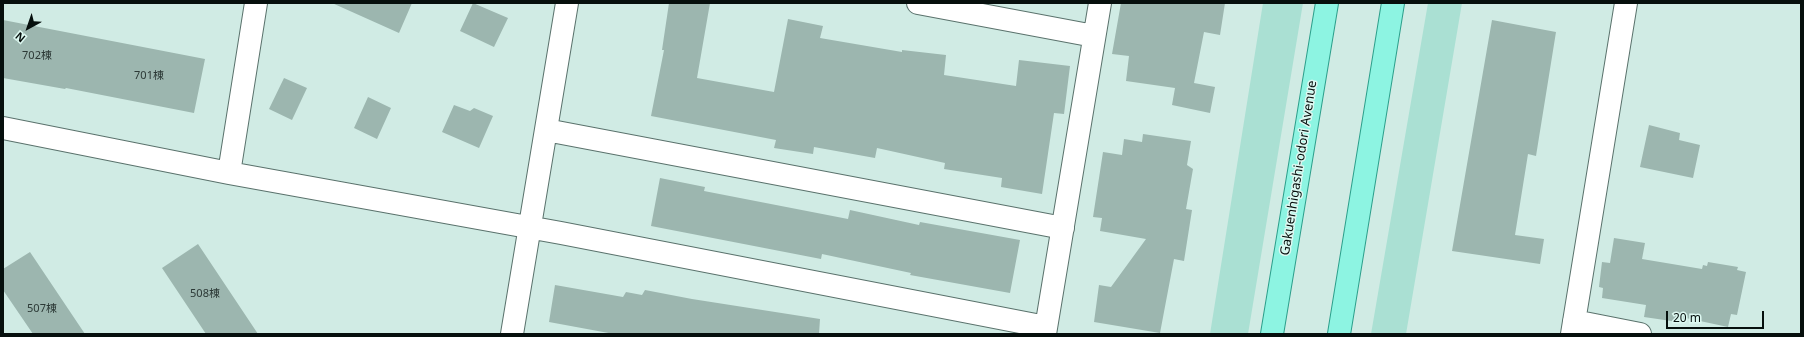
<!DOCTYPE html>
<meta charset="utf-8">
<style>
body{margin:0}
#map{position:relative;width:1804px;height:337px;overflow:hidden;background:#d0ebe4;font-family:"Noto Sans",sans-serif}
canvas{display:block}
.frame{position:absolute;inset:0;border:4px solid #060f0d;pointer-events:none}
.north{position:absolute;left:8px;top:8px;width:40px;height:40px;-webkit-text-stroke:3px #ddf8f1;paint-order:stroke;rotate:220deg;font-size:11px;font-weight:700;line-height:16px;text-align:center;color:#060f0d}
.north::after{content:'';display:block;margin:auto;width:14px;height:18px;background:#060f0d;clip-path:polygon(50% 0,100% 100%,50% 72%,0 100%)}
.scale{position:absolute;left:1666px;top:311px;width:98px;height:18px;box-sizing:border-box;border:2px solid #060f0d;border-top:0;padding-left:5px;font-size:12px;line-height:14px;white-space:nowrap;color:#060f0d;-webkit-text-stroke:3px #ddf8f1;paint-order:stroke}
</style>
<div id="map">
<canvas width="1804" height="337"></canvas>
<div class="frame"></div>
<div class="north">N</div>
<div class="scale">20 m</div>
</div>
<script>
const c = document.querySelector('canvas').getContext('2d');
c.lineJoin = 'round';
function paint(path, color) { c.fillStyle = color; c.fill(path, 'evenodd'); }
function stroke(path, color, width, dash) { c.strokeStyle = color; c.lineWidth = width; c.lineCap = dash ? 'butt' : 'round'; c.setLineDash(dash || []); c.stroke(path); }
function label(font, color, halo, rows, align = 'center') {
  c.font = font + ' "Noto Sans","Noto Sans JP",sans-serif'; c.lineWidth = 3; c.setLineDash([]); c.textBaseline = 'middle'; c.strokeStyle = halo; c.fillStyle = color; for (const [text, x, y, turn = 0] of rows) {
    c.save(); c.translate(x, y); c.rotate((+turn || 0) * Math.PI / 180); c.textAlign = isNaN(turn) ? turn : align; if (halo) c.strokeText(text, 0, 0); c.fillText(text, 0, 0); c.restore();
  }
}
const green = new Path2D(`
 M 1263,3 L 1303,3 L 1248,334 L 1210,334 Z
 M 1428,3 L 1462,3 L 1406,334 L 1371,334 Z`);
const building = new Path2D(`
 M 332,3 L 412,3 L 399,33 Z
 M 473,3 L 508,18 L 494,47 L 460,31 Z
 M 669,3 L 710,3 L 697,78 L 774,92 L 788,19 L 823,26 L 820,38 L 902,52 L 902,50 L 946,55 L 944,75 L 1016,86 L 1019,60 L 1070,66 L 1064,114 L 1054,113 L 1042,194 L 1001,187 L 1002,178 L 944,169 L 945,163 L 877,148 L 875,158 L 814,147 L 813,154 L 774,148 L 776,140 L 651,116 L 664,50 L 662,50 Z
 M 1121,3 L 1225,3 L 1220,35 L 1204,32 L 1194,83 L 1215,87 L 1210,113 L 1172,105 L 1175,88 L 1126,81 L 1129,56 L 1112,54 Z
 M 3,20 L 205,59 L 194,113 L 66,88 L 65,89 L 3,78 Z
 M 1492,20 L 1556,32 L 1536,156 L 1528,154 L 1515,235 L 1544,239 L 1540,264 L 1452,251 Z
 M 284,78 L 307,88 L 292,120 L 269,109 Z
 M 368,97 L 391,108 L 377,139 L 354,128 Z
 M 454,105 L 470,111 L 474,108 L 493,116 L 479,148 L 442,132 Z
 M 1649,125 L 1680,133 L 1679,140 L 1700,145 L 1693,178 L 1640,167 Z
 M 1143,134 L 1191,141 L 1187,165 L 1193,169 L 1186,209 L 1192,210 L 1184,261 L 1174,259 L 1160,333 L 1094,322 L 1099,285 L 1111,287 L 1146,239 L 1100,231 L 1102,218 L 1093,217 L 1103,152 L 1122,155 L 1124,139 L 1142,142 Z
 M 660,178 L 705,187 L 704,191 L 848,219 L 850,210 L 919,225 L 920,222 L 1020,240 L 1010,293 L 910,275 L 911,273 L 822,254 L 821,259 L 651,226 Z
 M 1614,238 L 1645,243 L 1642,259 L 1702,269 L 1703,265 L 1707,266 L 1708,262 L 1738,267 L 1737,270 L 1746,272 L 1737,315 L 1731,314 L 1728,327 L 1686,318 L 1685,323 L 1644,317 L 1646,305 L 1602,298 L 1603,288 L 1599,287 L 1602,262 L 1610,263 Z
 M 198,244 L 258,334 L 206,334 L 162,268 Z
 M 30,252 L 85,334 L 33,334 L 3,290 L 3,269 Z
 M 555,285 L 623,297 L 626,292 L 642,295 L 645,290 L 692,299 L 820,319 L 819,334 L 614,334 L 549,322 Z`);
const minor = new Path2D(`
 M 918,3 L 1094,36
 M 3,128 L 229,173 L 561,233 L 1046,327
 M 546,130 L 1063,228
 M 229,173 L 256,3
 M 1574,321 L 1640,334
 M 512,334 L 567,3
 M 1045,334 L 1100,3
 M 1572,334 L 1626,3`);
const major = new Path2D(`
 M 1272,334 L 1327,3
 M 1339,334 L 1393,3`);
const numberNames = [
 ["702棟",37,56],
 ["701棟",149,76],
 ["508棟",205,294],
 ["507棟",42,309]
];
const streetNames = [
 ["Gakuenhigashi-odori Avenue",1299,168,-81]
];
paint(green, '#aae0d3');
paint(building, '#9cb6af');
stroke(minor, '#5a726c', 24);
stroke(major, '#2c9f8b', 24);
stroke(minor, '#fff', 22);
stroke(major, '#8df4e2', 22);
label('11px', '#2c3936', null, numberNames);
label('13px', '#060f0d', '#ddf8f1', streetNames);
</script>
